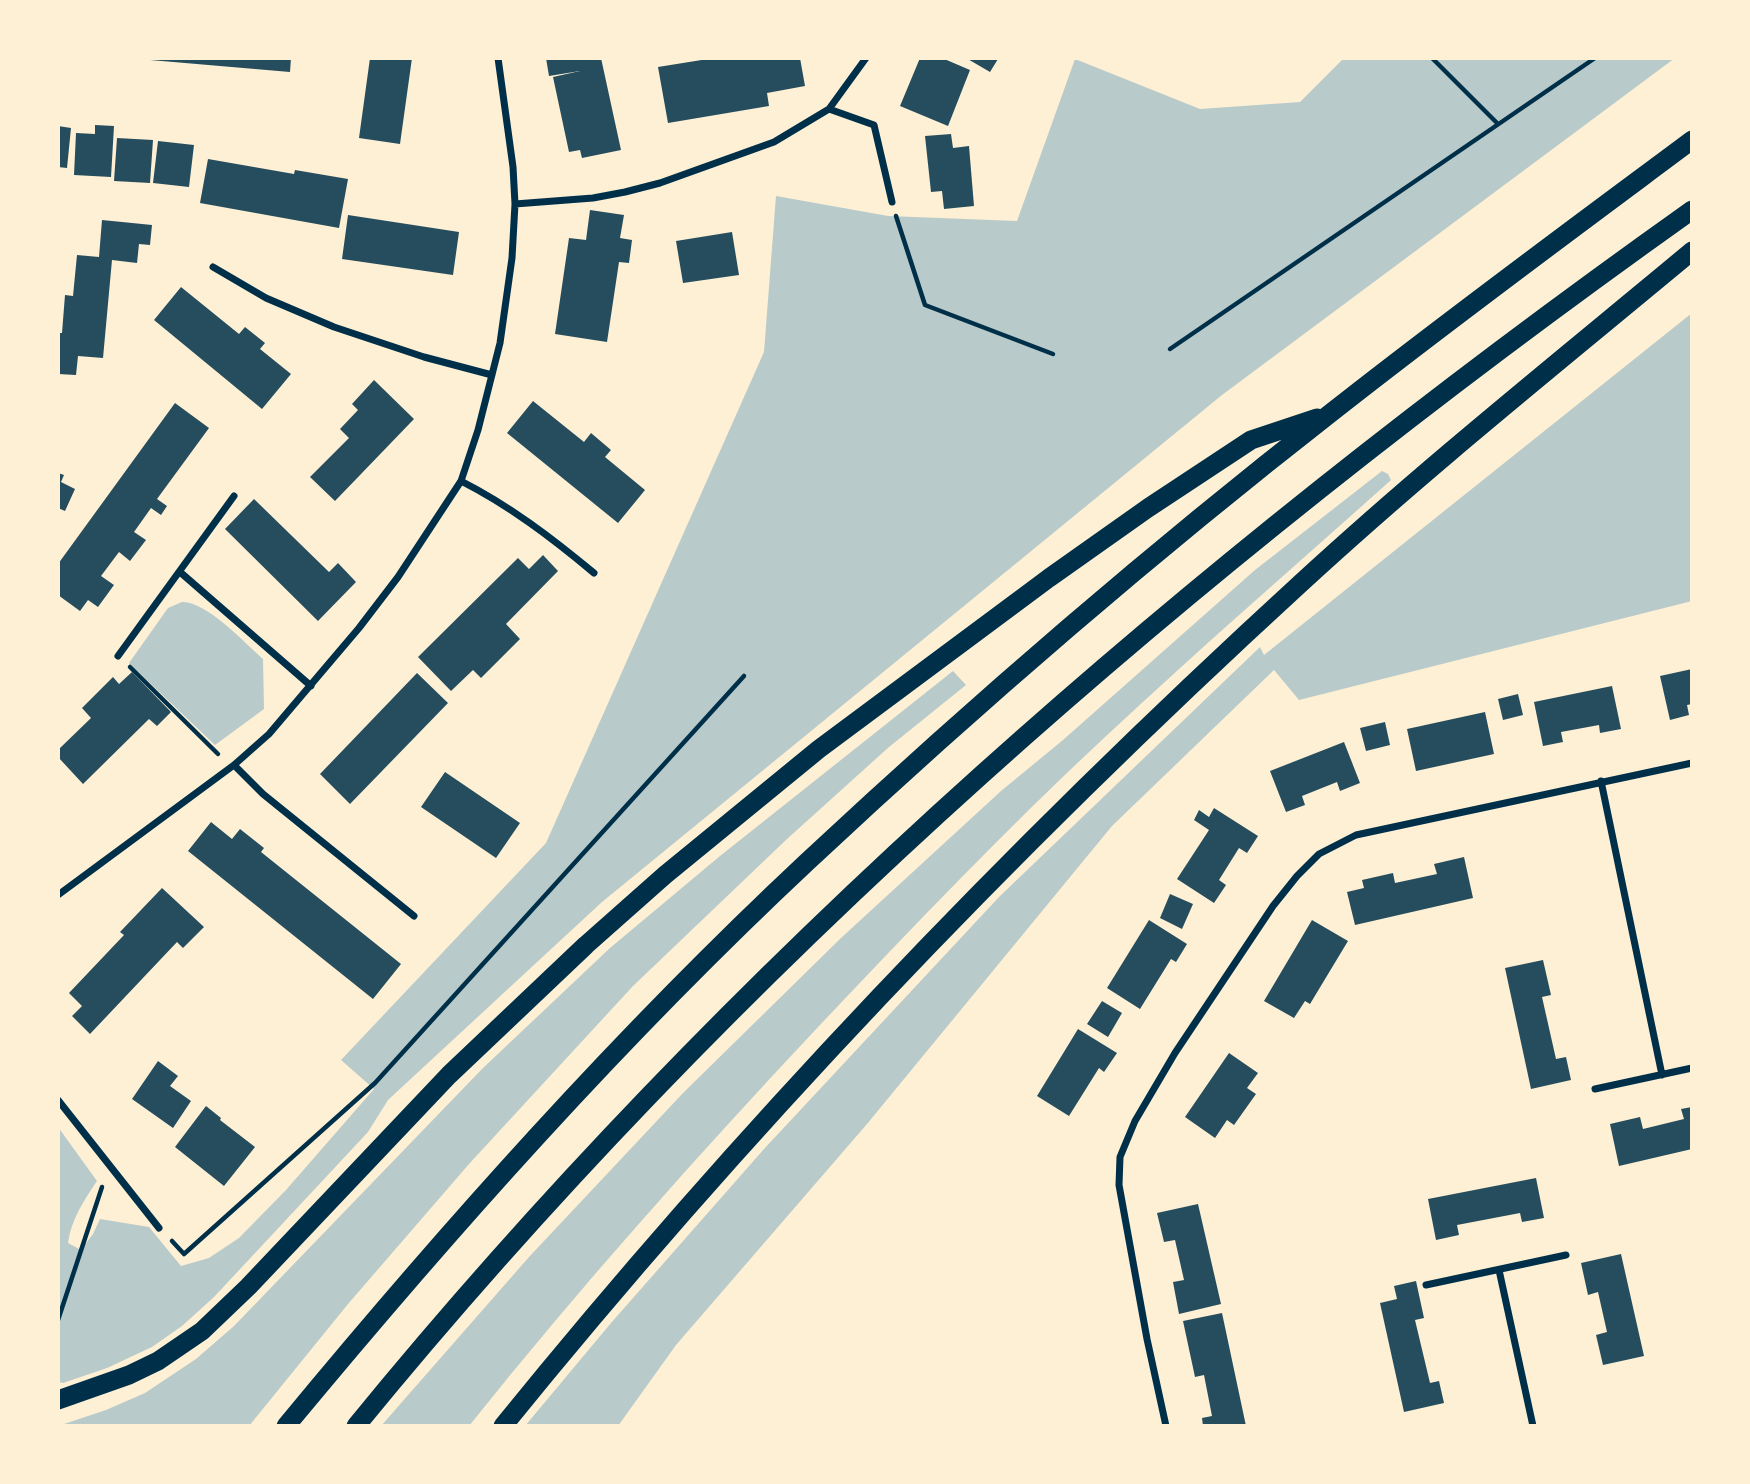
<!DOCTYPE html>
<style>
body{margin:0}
#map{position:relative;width:1750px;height:1484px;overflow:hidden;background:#fdf0d5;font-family:Cabin,sans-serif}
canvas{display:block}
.frame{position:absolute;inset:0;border:60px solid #fdf0d5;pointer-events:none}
</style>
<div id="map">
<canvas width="1750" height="1484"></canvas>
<div class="frame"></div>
</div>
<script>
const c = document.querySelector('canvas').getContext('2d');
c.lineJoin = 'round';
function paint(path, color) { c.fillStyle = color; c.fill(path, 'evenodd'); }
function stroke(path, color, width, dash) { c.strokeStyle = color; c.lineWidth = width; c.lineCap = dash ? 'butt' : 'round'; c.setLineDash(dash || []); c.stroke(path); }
const green = new Path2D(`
 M 1344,58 L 1675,58 L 1222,395 L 602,902 L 388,1100 L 368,1132 L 214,1297 L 182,1326 L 152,1347 L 107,1368 L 63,1383 L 58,1382 L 58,1127 L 97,1181 C 84,1200 71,1220 68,1243 L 81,1250 L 93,1234 L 100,1219 L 149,1227 L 181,1266 L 209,1258 L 239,1238 L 286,1190 L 374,1089 L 341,1060 L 546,843 L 764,352 L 776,196 L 888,216 L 1017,221 L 1075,59 L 1200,109 L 1300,102 Z
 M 1692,313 L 1692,601 L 1299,700 L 1274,670 L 1112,826 L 867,1124 L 676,1345 L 618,1426 L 525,1426 L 611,1323 L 764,1149 L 999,897 L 1260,647 L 1264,655 Z
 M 1382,471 L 1388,474 L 1391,480 C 1295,566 1198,650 1104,738 C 1005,830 912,928 819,1026 C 698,1155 579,1288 469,1426 L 381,1426 L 529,1257 L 684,1092 L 841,938 L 1001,791 L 1063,740 L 1255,570 Z
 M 182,602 C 206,601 245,643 263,659 L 264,709 L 215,745 L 129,663 L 168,608 Z
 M 953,671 L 966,685 L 889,747 L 787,839 L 633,986 L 469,1164 L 348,1304 L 249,1426 L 58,1426 L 106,1410 L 145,1393 L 196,1359 L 234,1326 L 483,1068 L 610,948 L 720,856 Z`);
const building = new Path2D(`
 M 150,58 L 291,58 L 290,72 L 150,60 Z
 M 370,58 L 412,58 L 400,144 L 359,138 Z
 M 546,58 L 601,58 L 621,150 L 582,158 L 580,150 L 569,152 L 553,77 L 580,71 L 549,76 Z
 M 714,58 L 773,58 L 773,60 L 800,58 L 805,86 L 767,93 L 769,106 L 668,123 L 658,67 Z
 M 920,58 L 942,58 L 970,70 L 948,126 L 900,106 Z
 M 966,58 L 995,58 L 998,59 L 990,72 Z
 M 95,125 L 114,126 L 111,177 L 74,175 L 76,133 L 95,134 Z
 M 58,126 L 71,128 L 67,168 L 58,167 Z
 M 951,134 L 953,148 L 969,146 L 974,206 L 944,209 L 942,191 L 931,192 L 925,136 Z
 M 117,138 L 153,140 L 150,183 L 114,181 Z
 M 158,141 L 194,145 L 189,187 L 153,183 Z
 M 208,159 L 294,174 L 295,170 L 348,179 L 339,228 L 200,203 Z
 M 590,210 L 624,215 L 620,238 L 632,240 L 629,263 L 619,262 L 607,342 L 555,334 L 569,238 L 586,240 Z
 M 348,215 L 459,232 L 453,275 L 342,259 Z
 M 102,220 L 152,225 L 150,245 L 139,244 L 137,263 L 112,260 L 103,358 L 78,356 L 76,375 L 58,374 L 58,333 L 62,333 L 65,295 L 73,296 L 77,255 L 99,257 Z
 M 732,232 L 739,275 L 683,283 L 676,241 Z
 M 181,287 L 239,334 L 245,327 L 265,343 L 260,349 L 291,374 L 262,409 L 154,320 Z
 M 374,380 L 414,419 L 335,501 L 310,477 L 349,438 L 340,429 L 358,410 L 352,404 Z
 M 533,401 L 584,442 L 591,433 L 611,450 L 605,457 L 645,490 L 618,523 L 507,433 Z
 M 175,403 L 209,428 L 157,499 L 167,506 L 161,515 L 151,508 L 134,532 L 146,540 L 130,561 L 119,552 L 101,576 L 114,585 L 98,607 L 88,600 L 80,611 L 58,595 L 58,564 Z
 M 58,473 L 64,475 L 61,482 L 75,489 L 65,511 L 58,508 Z
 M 254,499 L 329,572 L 338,563 L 356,582 L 318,621 L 225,529 Z
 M 543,555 L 558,571 L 506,624 L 520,639 L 481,678 L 473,670 L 451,691 L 418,657 L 518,558 L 529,569 Z
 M 1692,669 L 1692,704 L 1687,705 L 1689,715 L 1670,720 L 1660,676 Z
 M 132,672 L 171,712 L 157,726 L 149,719 L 83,784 L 58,757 L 58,750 L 91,718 L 82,708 L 113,677 L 119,684 Z
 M 417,673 L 448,703 L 350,804 L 320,774 Z
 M 1612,686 L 1621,729 L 1600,733 L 1599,725 L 1561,732 L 1563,742 L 1543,746 L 1534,702 Z
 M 1518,694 L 1523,715 L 1503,720 L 1498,699 Z
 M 1485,712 L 1494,754 L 1416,771 L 1407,729 Z
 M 1385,722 L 1390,745 L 1366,751 L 1360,728 Z
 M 1344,742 L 1360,783 L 1340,791 L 1337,782 L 1302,796 L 1305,805 L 1286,812 L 1270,771 Z
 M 445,772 L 520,823 L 496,858 L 421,807 Z
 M 1214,808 L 1258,836 L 1247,853 L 1239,848 L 1219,880 L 1226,885 L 1214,903 L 1177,879 L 1209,830 L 1194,820 L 1199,810 L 1209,817 Z
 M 211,822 L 232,839 L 240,829 L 264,848 L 261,852 L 401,964 L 373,999 L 188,851 Z
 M 1464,857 L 1473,898 L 1355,925 L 1347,892 L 1364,888 L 1362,880 L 1393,873 L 1395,883 L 1437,874 L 1434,864 Z
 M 162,888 L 204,927 L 183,948 L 177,942 L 90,1034 L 72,1016 L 82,1006 L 69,993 L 124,935 L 120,932 Z
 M 1170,894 L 1193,904 L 1182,929 L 1160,918 Z
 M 1149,920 L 1187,944 L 1176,962 L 1171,959 L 1140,1009 L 1107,988 Z
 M 1312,920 L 1348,941 L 1310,1004 L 1305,1001 L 1294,1018 L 1264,1001 Z
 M 1543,960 L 1551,995 L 1542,997 L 1556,1059 L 1566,1057 L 1571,1080 L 1531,1089 L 1505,968 Z
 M 1102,1001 L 1122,1013 L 1108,1037 L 1087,1024 Z
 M 1078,1029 L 1117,1053 L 1104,1072 L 1099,1068 L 1069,1116 L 1037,1096 Z
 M 1229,1053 L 1258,1073 L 1247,1088 L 1256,1094 L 1234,1125 L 1227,1120 L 1215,1138 L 1185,1117 Z
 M 158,1061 L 178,1076 L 170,1086 L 191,1101 L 173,1128 L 132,1099 Z
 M 206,1106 L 221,1118 L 220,1120 L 255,1147 L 224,1186 L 175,1147 Z
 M 1692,1107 L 1692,1149 L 1619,1166 L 1610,1124 L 1640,1117 L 1643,1129 L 1684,1119 L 1681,1109 Z
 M 1536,1178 L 1544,1218 L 1522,1222 L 1520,1213 L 1457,1225 L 1459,1235 L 1436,1240 L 1428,1199 Z
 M 1198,1204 L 1221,1304 L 1179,1314 L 1173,1282 L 1184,1280 L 1175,1240 L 1164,1242 L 1157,1213 Z
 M 1621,1254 L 1644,1356 L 1603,1365 L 1596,1335 L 1607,1332 L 1598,1292 L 1588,1295 L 1581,1263 Z
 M 1416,1281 L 1424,1318 L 1415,1320 L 1430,1383 L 1439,1381 L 1444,1403 L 1404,1412 L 1380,1303 L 1397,1299 L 1394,1286 Z
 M 1222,1313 L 1246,1426 L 1203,1426 L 1202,1418 L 1212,1416 L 1204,1375 L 1195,1377 L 1183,1321 Z`);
const path = new Path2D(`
 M 1432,58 L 1498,124
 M 896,216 L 925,305 L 1053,354
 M 1170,349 L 1595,58
 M 130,667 L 218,754
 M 172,1241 L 184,1254 L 375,1083 L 744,676
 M 58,1320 L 102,1187`);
const minor = new Path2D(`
 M 829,109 L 874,125 L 892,202
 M 515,204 L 593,198 L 625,192 L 660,183 L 774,142 L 829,109 L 866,58
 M 213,267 L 266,298 L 334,327 L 424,357 L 492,375
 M 461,481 C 510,506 552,538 594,573
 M 180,572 L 311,686
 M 118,656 L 234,496
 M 234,765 L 263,794 L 414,916
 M 1601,781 L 1662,1075
 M 58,895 L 234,765 L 269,734 L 359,628 L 398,577 L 461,481 L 478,430 L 500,343 L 512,258 L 515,204 L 513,167 L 498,58
 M 1595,1089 L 1692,1068
 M 58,1100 L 159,1228
 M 1499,1270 L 1533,1426
 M 1426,1285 L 1566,1255
 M 1166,1426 L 1147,1339 L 1119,1185 L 1120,1157 L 1135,1121 L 1175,1053 L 1273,906 L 1297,876 L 1319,854 L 1356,835 L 1692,763`);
const trunk = new Path2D(`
 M 58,1400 L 129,1375 L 158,1361 L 202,1331 L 248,1287 L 449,1075 L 586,945 L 665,875 L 819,749 L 1049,578 L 1148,508 L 1251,440 L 1317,418
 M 286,1426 C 449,1229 620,1037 807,862 C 975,705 1150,554 1332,412 C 1450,319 1571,230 1692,140
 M 356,1426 C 738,958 1201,559 1692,210
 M 503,1426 C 746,1126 1016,844 1301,583 C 1427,467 1561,360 1692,251`);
paint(green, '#b9caca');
paint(building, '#264d5e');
stroke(path, '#003049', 4.5);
stroke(minor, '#003049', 7);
stroke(trunk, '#003049', 19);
</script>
